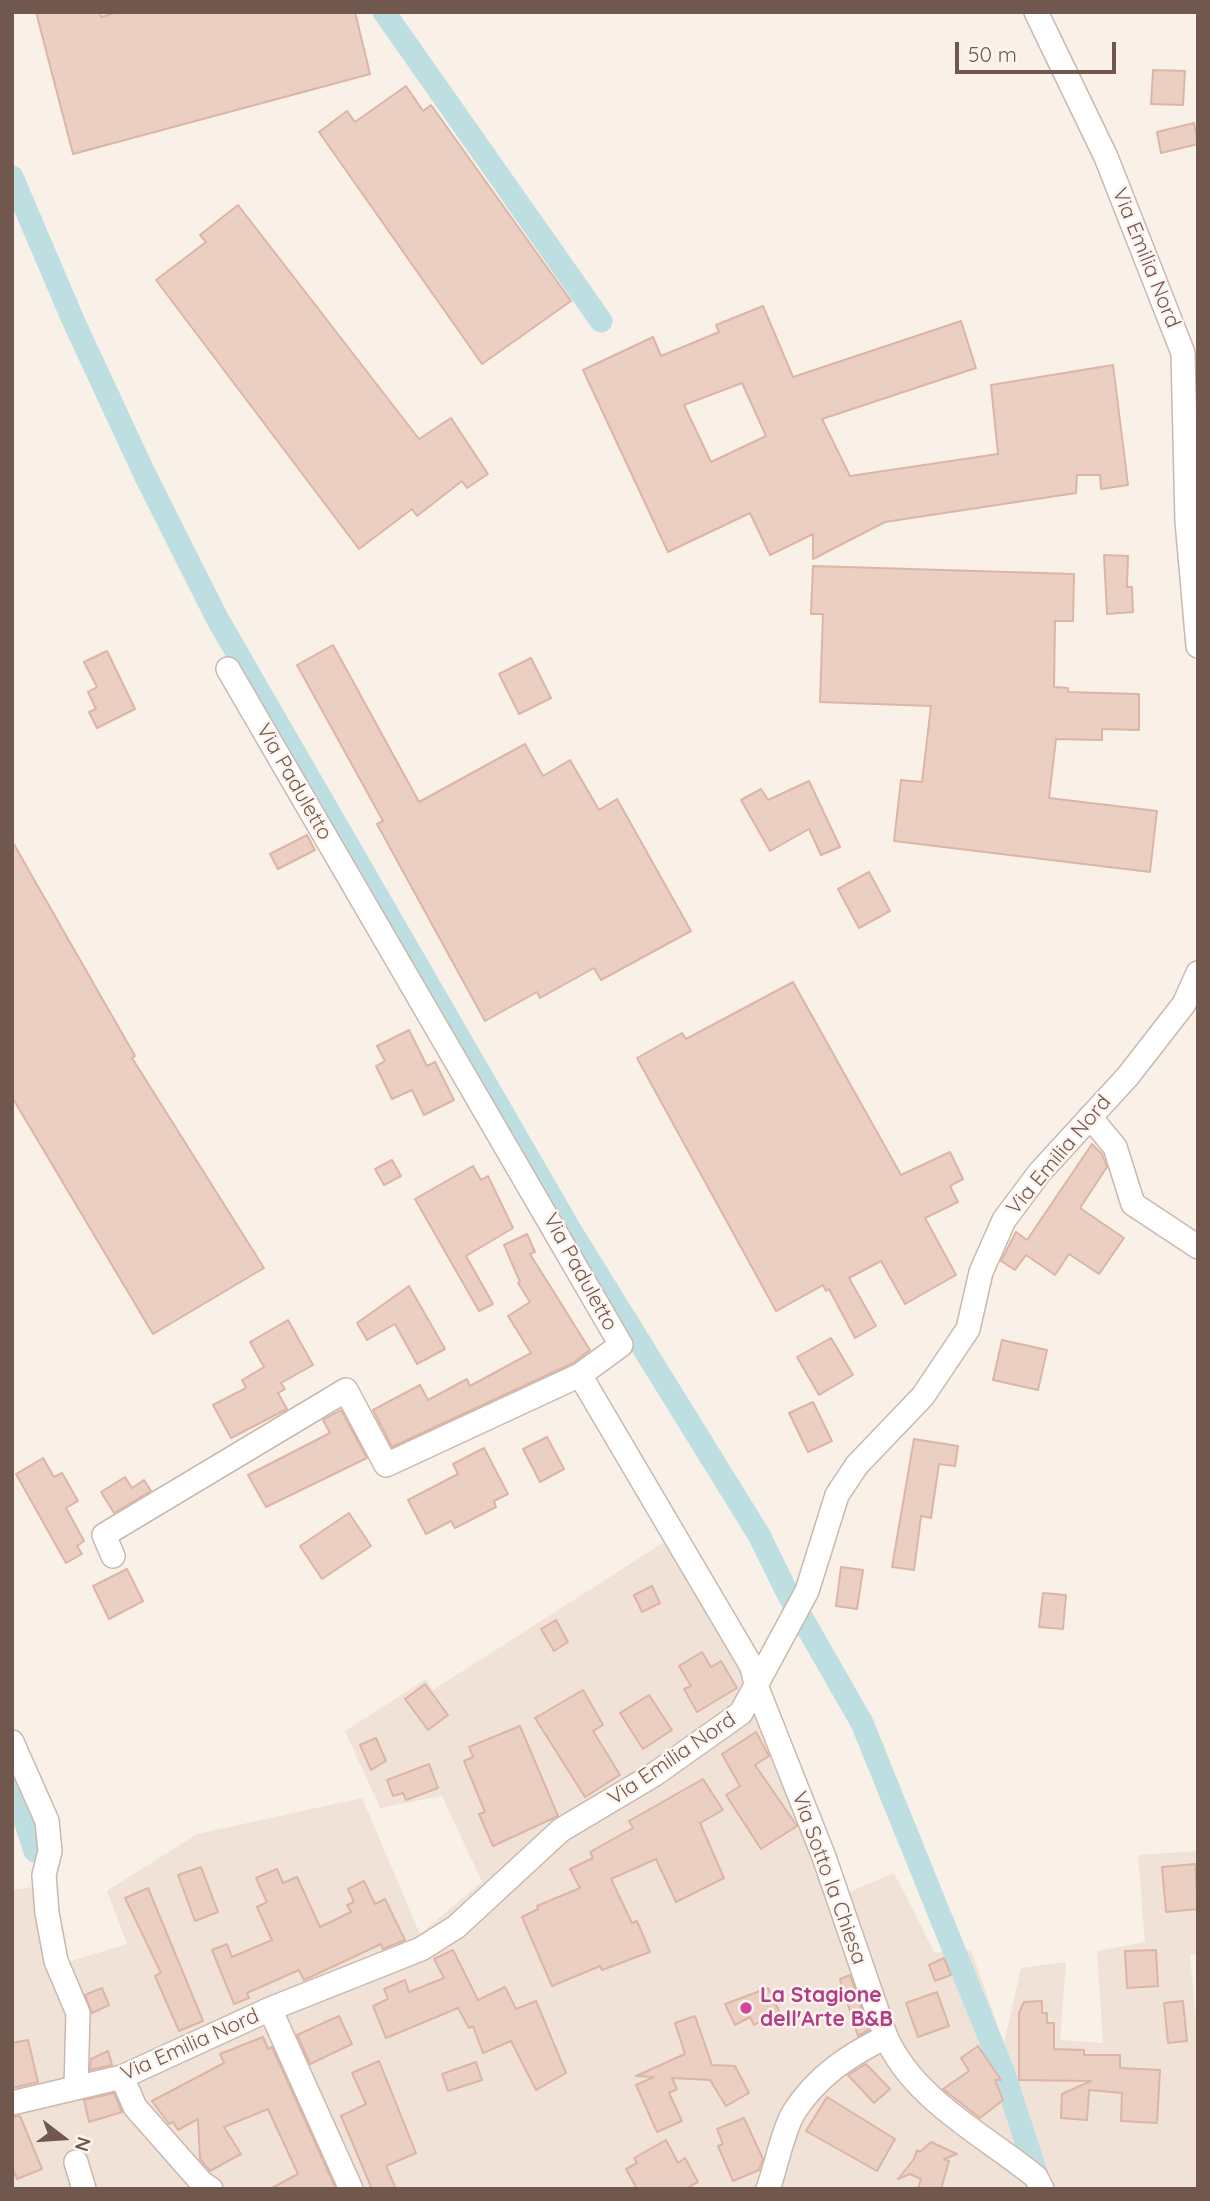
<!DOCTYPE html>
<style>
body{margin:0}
#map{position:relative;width:1210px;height:2201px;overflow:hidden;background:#f9f1e8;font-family:Quicksand,sans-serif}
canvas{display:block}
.frame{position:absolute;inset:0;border:14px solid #70584f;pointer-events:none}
.north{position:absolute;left:28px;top:2103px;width:70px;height:70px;-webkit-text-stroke:5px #fdf5ed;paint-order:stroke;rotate:107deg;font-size:19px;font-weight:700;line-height:28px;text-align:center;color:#70584f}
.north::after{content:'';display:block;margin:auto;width:24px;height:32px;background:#70584f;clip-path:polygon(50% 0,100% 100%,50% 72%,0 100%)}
.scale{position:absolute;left:955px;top:42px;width:161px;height:32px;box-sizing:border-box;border:4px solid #70584f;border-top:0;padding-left:9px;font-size:21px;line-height:24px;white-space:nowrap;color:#70584f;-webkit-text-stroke:5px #fdf5ed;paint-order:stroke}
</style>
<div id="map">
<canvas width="1210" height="2201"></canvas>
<div class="frame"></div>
<div class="north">N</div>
<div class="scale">50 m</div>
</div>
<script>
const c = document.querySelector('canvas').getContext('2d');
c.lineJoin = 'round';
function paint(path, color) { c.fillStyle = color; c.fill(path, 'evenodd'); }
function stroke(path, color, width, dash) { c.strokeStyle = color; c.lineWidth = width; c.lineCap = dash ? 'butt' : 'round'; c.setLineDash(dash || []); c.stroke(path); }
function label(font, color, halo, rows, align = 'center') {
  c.font = font + ' Quicksand,sans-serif'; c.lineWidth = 5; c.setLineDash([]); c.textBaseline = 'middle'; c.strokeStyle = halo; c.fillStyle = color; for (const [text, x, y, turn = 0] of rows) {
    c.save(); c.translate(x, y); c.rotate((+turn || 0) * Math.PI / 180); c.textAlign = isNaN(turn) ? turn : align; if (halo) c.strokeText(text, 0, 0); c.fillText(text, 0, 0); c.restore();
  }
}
const residential = new Path2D(`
 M 680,1532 L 845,1894 L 894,1873 L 935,1953 L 971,1950 L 1004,2043 L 1021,1968 L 1066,1962 L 1060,2040 L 1103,2043 L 1097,1951 L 1145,1942 L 1138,1855 L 1198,1851 L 1198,1954 L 1190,1955 L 1198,2041 L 1198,2189 L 12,2189 L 12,1890 L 55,1884 L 68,1962 L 127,1944 L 107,1891 L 197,1834 L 362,1798 L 420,1934 L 482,1882 L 442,1796 L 380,1808 L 345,1731 L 426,1679 L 433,1690 Z`);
const canal = new Path2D(`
 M 384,12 L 601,321
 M 12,177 L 73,320 L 145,475 L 218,620 L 569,1228 L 759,1535 L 787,1592 L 862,1723 L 1003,2071 L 1036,2172
 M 12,1781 L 35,1851`);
const building = new Path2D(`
 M 36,12 L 100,12 L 101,17 L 118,12 L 355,12 L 370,74 L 73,154 Z
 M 1153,70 L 1185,71 L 1183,105 L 1151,104 Z
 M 406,86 L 423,111 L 431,105 L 571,301 L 482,364 L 319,132 L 347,111 L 355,122 Z
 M 1194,123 L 1198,144 L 1161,153 L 1157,132 Z
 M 238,205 L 419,439 L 451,418 L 488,474 L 467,488 L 462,481 L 417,516 L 412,509 L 359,549 L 156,280 L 206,242 L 200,235 Z
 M 763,306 L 793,377 L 961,321 L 976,368 L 822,419 L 850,476 L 998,454 L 991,385 L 1113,365 L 1128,485 L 1101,489 L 1100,475 L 1077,475 L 1076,493 L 885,522 L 813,559 L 813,534 L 770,555 L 750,513 L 668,552 L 583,370 L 653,337 L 661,356 L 719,332 L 716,325 ZM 742,383 L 766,436 L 711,462 L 684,405 Z
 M 1104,555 L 1128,556 L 1127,587 L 1132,587 L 1133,612 L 1107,614 Z
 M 813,566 L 1074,574 L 1073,621 L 1055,621 L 1054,687 L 1068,688 L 1068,692 L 1139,694 L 1139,730 L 1102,729 L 1102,740 L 1056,739 L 1049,798 L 1157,811 L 1150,872 L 894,841 L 901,780 L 922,782 L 931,706 L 820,702 L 823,614 L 811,614 Z
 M 333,645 L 419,802 L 525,744 L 543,776 L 570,760 L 599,810 L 617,799 L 691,931 L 601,980 L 594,968 L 540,998 L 537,992 L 485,1021 L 377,824 L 383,821 L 297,665 Z
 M 107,651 L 135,709 L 97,728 L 89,712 L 96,709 L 88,692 L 97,687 L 84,662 Z
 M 531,658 L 551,698 L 519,714 L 499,674 Z
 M 809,781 L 840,847 L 821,855 L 809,829 L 770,851 L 741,800 L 761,789 L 768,800 Z
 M 307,835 L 315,850 L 278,869 L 270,854 Z
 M 12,841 L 135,1056 L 132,1058 L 264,1268 L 153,1334 L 12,1097 Z
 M 869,872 L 890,911 L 859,928 L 838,889 Z
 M 793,982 L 901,1175 L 950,1152 L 963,1179 L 950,1186 L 958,1202 L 925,1218 L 956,1275 L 905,1304 L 881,1261 L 849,1278 L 876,1326 L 855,1338 L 829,1289 L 826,1291 L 823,1285 L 776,1311 L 637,1058 L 682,1033 L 686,1039 Z
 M 409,1030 L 427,1066 L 435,1062 L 454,1100 L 424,1115 L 412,1090 L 392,1099 L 376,1066 L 385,1061 L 377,1046 Z
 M 1092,1144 L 1102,1154 L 1107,1167 L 1080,1208 L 1124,1238 L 1099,1274 L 1069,1254 L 1055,1275 L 1026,1255 L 1015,1270 L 1001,1261 L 1016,1232 L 1027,1240 Z
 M 392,1160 L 401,1176 L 384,1185 L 375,1169 Z
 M 473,1166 L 481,1180 L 488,1176 L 513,1228 L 466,1256 L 493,1304 L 479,1311 L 415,1199 Z
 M 527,1234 L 535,1252 L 530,1254 L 590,1350 L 573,1363 L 392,1447 L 373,1410 L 420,1385 L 428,1400 L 467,1379 L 470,1386 L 531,1353 L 508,1316 L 530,1302 L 518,1283 L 520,1282 L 504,1245 Z
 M 409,1286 L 445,1349 L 417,1364 L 395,1324 L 367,1340 L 357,1323 Z
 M 288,1320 L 313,1365 L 281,1383 L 285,1389 L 278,1393 L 287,1409 L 231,1438 L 213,1405 L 246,1388 L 242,1380 L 264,1367 L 250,1342 Z
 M 831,1338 L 853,1375 L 819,1395 L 797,1357 Z
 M 1002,1340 L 1047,1350 L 1038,1390 L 993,1380 Z
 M 813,1402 L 832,1441 L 808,1452 L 789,1413 Z
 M 341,1410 L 367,1458 L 266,1507 L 248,1475 L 330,1433 L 323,1420 Z
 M 547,1437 L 564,1469 L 540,1482 L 523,1449 Z
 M 914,1439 L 958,1446 L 955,1466 L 939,1464 L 931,1518 L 921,1516 L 914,1570 L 892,1567 Z
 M 484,1448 L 508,1494 L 494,1501 L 496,1507 L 455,1528 L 451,1521 L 426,1534 L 408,1500 L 458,1474 L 453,1464 Z
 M 43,1458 L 54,1477 L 62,1473 L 78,1501 L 66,1508 L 84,1541 L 77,1546 L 82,1554 L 66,1563 L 16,1474 Z
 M 125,1477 L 132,1488 L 144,1480 L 151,1491 L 114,1513 L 101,1492 Z
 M 349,1513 L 371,1546 L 322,1579 L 300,1546 Z
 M 841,1567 L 863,1570 L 857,1609 L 836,1606 Z
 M 127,1569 L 143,1601 L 109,1619 L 93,1586 Z
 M 652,1586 L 660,1603 L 642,1612 L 634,1595 Z
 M 1043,1593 L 1066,1595 L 1063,1629 L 1039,1627 Z
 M 556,1620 L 568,1642 L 554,1651 L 541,1629 Z
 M 702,1652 L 711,1667 L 721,1661 L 737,1688 L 697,1712 L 684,1689 L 691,1686 L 679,1666 Z
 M 425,1684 L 448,1715 L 428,1730 L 405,1699 Z
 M 583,1690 L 603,1725 L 593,1731 L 620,1775 L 585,1797 L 535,1718 Z
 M 649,1695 L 672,1730 L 643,1749 L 620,1713 Z
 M 520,1726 L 558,1816 L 493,1846 L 479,1814 L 485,1812 L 464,1761 L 473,1757 L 469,1747 Z
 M 756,1732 L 769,1756 L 755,1765 L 797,1826 L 761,1849 L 726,1795 L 740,1786 L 722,1754 Z
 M 376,1738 L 386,1761 L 371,1770 L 360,1745 Z
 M 429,1764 L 438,1788 L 406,1800 L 403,1793 L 393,1796 L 387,1780 Z
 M 703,1779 L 723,1810 L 700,1823 L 724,1878 L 676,1902 L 656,1859 L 611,1879 L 632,1923 L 637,1921 L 650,1952 L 602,1970 L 600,1966 L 552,1986 L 522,1917 L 538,1909 L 537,1906 L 580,1888 L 570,1869 L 593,1858 L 590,1852 L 633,1828 L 629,1821 Z
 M 1195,1864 L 1198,1909 L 1166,1912 L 1162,1867 Z
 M 201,1867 L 218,1912 L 195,1921 L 178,1875 Z
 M 277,1869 L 283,1883 L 297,1877 L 320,1927 L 351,1912 L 347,1905 L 354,1902 L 348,1889 L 364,1881 L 375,1904 L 385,1899 L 405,1940 L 383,1949 L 381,1944 L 304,1980 L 299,1970 L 247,1993 L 249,1998 L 234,2004 L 212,1950 L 227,1944 L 232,1957 L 272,1940 L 257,1907 L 267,1902 L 256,1878 Z
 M 148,1888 L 203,2021 L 179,2031 L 155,1976 L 161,1973 L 125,1898 Z
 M 453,1950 L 478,2000 L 505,1987 L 516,2009 L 536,2001 L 566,2073 L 536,2090 L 511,2041 L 483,2053 L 473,2026 L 469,2028 L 458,2008 L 386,2038 L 373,2006 L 388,1999 L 384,1989 L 405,1980 L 409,1992 L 444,1978 L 434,1959 Z
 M 1156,1950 L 1158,1986 L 1127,1988 L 1125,1951 Z
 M 944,1958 L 951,1975 L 935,1981 L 929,1965 Z
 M 850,1975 L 869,2030 L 858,2036 L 840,1979 Z
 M 102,1988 L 109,2005 L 92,2013 L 85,1995 Z
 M 768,1988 L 779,2011 L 754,2025 L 750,2017 L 735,2025 L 725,2004 Z
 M 937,1992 L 949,2026 L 918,2037 L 906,2003 Z
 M 1042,2001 L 1042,2013 L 1047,2013 L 1047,2023 L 1054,2023 L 1054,2049 L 1084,2050 L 1084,2055 L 1120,2055 L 1120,2068 L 1160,2070 L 1157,2123 L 1121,2121 L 1122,2093 L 1089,2090 L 1087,2120 L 1061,2118 L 1062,2094 L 1091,2081 L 1019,2080 L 1019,2013 L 1024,2002 Z
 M 1183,2001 L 1187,2041 L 1168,2043 L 1164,2003 Z
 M 339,2016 L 352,2044 L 310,2064 L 297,2035 Z
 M 695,2016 L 712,2065 L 735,2066 L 749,2093 L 726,2106 L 710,2080 L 672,2078 L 677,2089 L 669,2093 L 682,2121 L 657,2132 L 636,2085 L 654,2077 L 636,2076 L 685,2054 L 675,2023 Z
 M 263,2037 L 268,2049 L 272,2047 L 336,2189 L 270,2189 L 298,2174 L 268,2109 L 224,2127 L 241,2154 L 210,2171 L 200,2159 L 198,2119 L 178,2130 L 173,2122 L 169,2124 L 152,2101 L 224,2063 L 220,2054 Z
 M 28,2040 L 38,2082 L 12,2088 L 12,2043 Z
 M 978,2046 L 1001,2080 L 995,2080 L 1003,2100 L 980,2118 L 943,2089 L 969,2071 L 961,2058 Z
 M 108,2051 L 112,2065 L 90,2070 L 91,2059 Z
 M 379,2061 L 416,2153 L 386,2166 L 396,2189 L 372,2189 L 341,2116 L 366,2104 L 352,2073 Z
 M 476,2062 L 482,2080 L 448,2091 L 442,2074 Z
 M 866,2064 L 890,2089 L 874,2103 L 848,2075 Z
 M 114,2093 L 122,2112 L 89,2122 L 84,2100 Z
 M 827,2097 L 895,2139 L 877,2171 L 806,2131 Z
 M 20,2116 L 42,2169 L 17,2179 L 12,2167 L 12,2117 Z
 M 744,2118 L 763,2159 L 759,2170 L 733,2181 L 718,2146 L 723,2144 L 717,2129 Z
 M 666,2140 L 678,2163 L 685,2158 L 698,2182 L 685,2189 L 637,2189 L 626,2169 L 637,2163 L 634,2158 Z
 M 931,2142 L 957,2154 L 944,2159 L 949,2161 L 941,2189 L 918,2189 L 921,2179 L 910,2174 L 898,2179 L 914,2159 L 917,2150 L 920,2152 Z`);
const street = new Path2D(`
 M 1036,12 L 1106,157 L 1183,353 L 1187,521 L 1198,646
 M 1090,1117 L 1115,1147 L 1133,1204 L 1198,1247
 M 580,1375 L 752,1667 L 757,1688 L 824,1857 L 886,2037 C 849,2055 817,2076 794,2112 C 783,2130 776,2167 768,2189
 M 113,1556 L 104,1535 L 346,1390 L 386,1465 L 580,1375 L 621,1345 L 228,669
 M 12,1742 L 47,1821 L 50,1851 L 44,1875 L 47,1913 L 56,1961 L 78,2013 L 76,2088
 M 270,2009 L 351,2189
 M 886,2037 C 914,2100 984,2135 1036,2177 L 1042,2189
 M 122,2077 L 135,2107 L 202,2183 L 211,2189
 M 12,2103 L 122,2077 L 270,2009 L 421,1949 L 456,1927 L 561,1830 L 655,1774 L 741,1713 L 807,1591 L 837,1495 L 857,1465 L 923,1396 L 968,1329 L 981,1272 L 1004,1220 L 1040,1172 L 1128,1076 L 1184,1004 L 1198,973
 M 76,2162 L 84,2189`);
const markers = [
 [746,2008,7,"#d1479c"]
];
const streetNames = [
 ["Via Emilia Nord",1146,258,68],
 ["Via Paduletto",294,782,60],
 ["Via Emilia Nord",1059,1155,-50],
 ["Via Paduletto",580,1272,61],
 ["Via Emilia Nord",672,1759,-34],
 ["Via Sotto la Chiesa",829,1878,70],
 ["Via Emilia Nord",190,2045,-24]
];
const hotelNames = [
 ["La Stagione",760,1996],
 ["dell'Arte B&B",760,2020]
];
paint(residential, '#f0e2d7');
stroke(canal, '#bedfe1', 23);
paint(building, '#ebcfc3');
stroke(building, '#dcb5a5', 2);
stroke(street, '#cab8af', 26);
stroke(street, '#fff', 23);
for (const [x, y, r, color] of markers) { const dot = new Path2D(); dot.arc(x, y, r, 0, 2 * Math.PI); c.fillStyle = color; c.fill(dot); stroke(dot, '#fdf5ed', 2.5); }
label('21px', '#70584f', '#fdf5ed', streetNames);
label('bold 21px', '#b23c85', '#fdf5ed', hotelNames, 'left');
</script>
